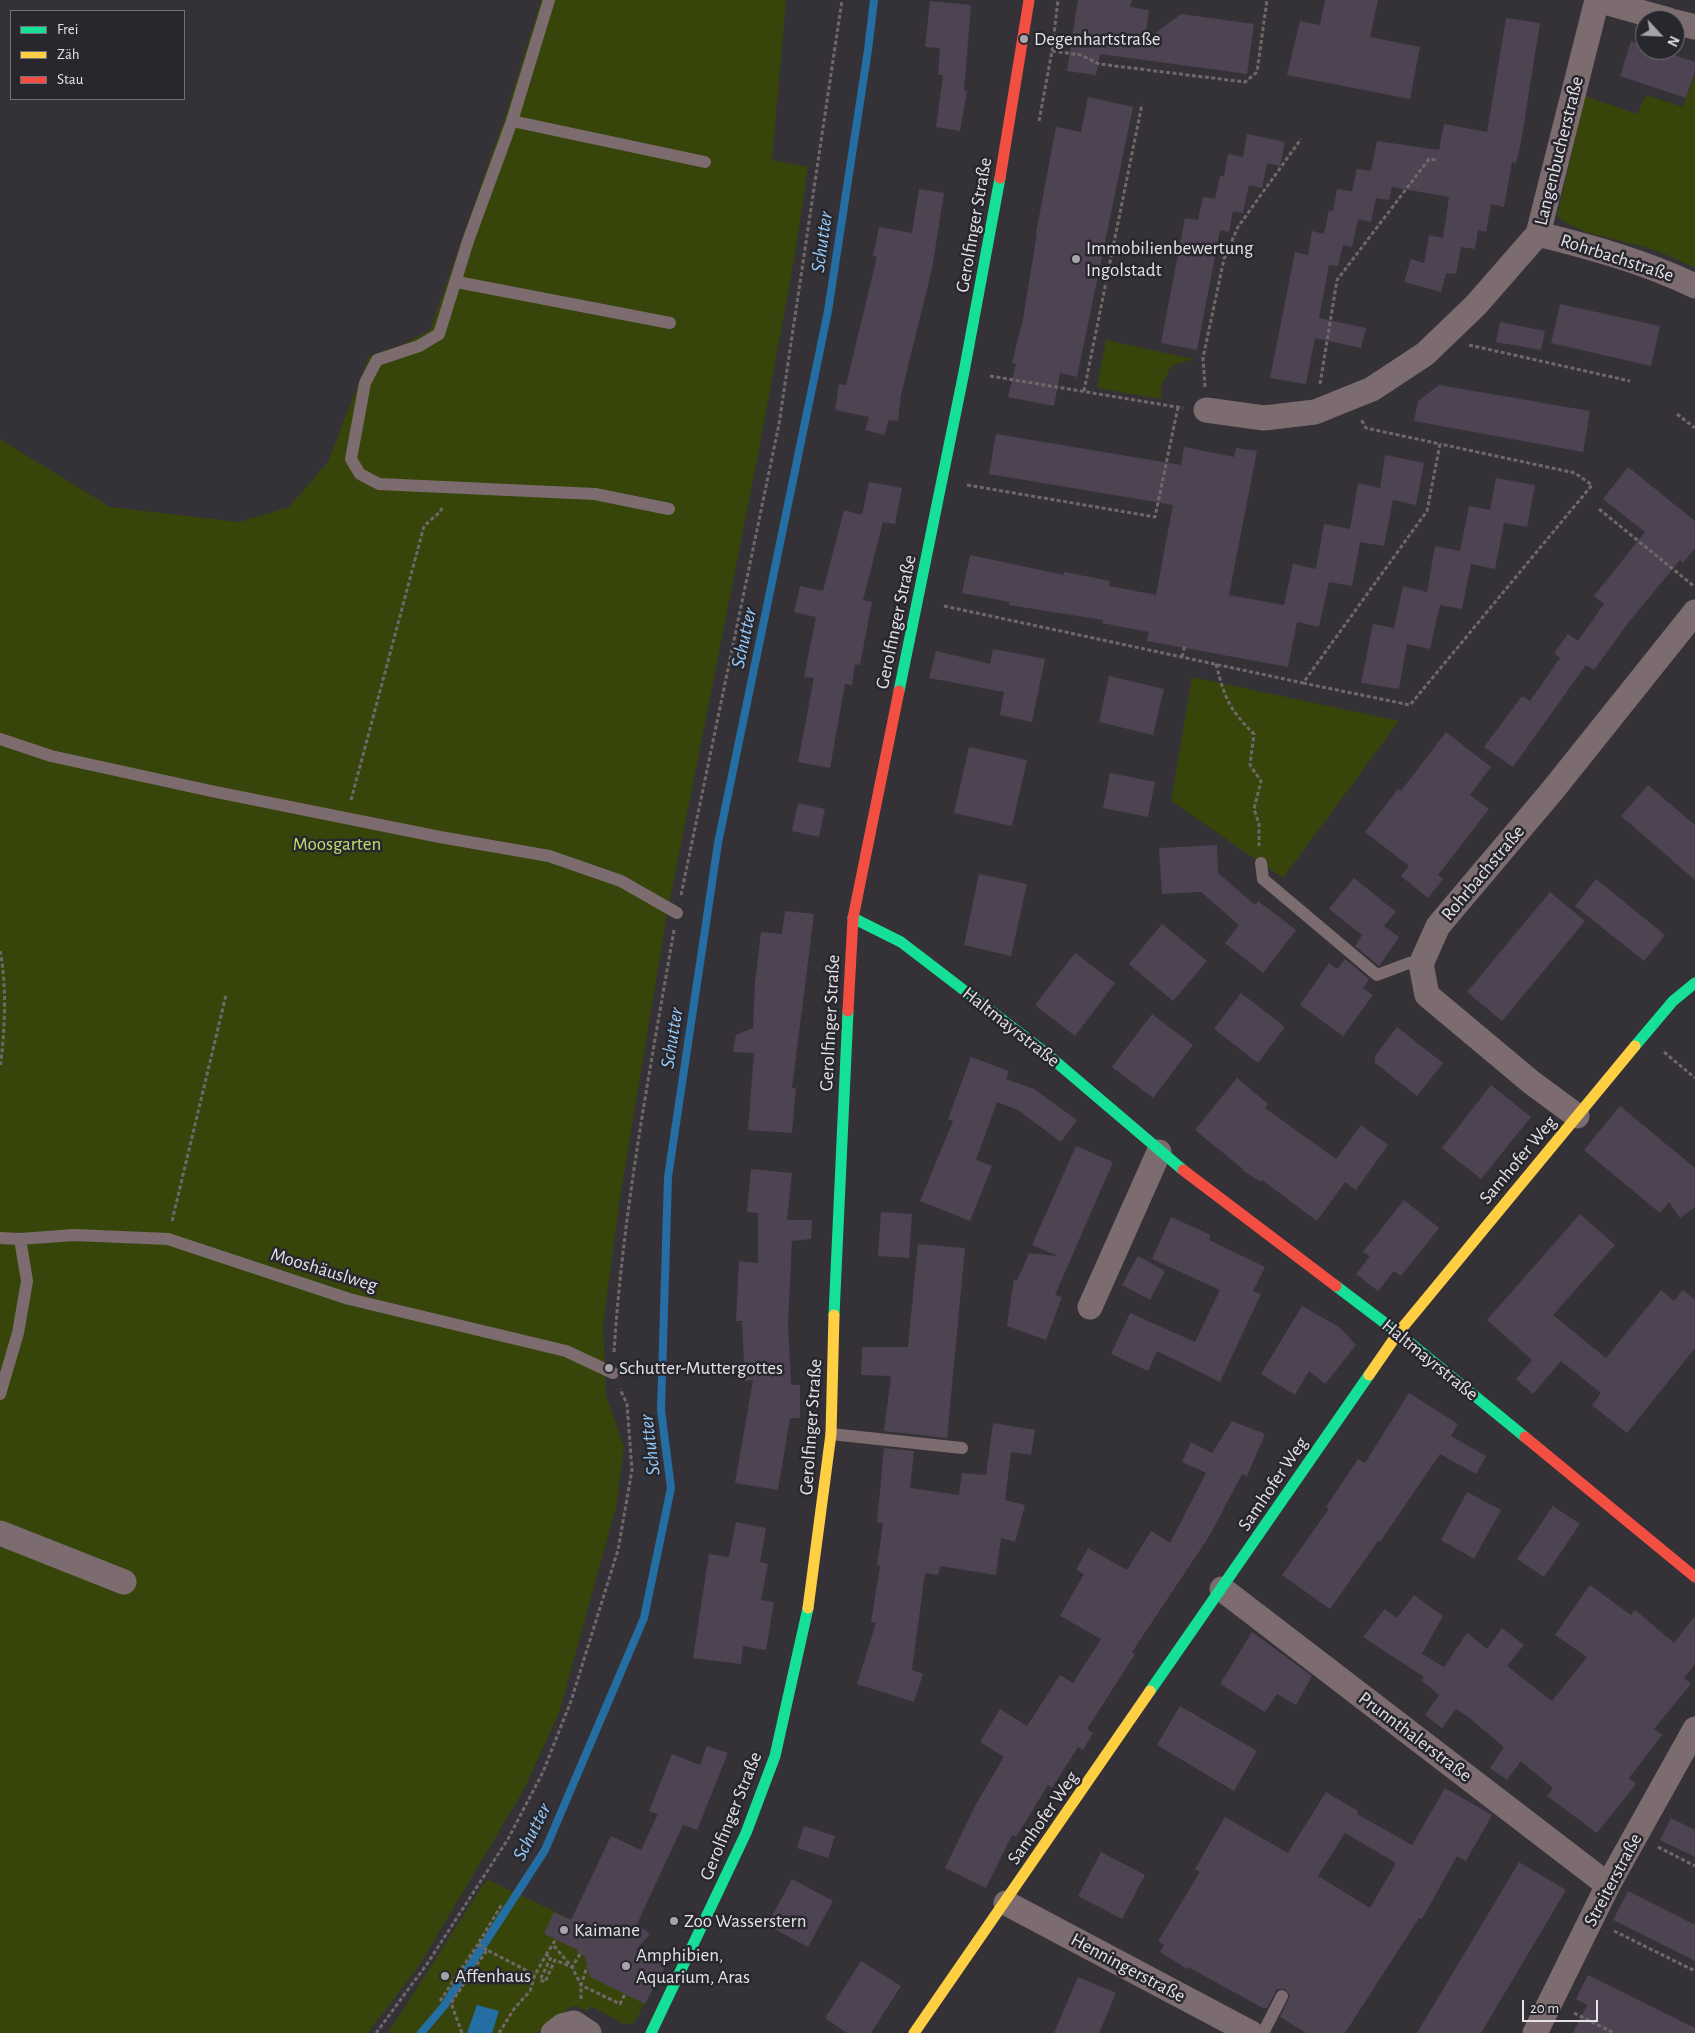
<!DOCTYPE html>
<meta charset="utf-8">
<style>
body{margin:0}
#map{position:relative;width:1695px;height:2033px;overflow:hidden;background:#343237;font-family:"Alegreya Sans",sans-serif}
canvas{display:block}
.legend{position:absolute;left:10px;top:10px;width:175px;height:90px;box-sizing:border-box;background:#29272e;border:1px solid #737278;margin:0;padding:6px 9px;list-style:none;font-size:15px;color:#e3e2e7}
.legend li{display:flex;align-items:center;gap:10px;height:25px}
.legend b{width:25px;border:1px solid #737278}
.north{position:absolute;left:1635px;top:10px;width:50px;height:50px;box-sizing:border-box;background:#29272e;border:1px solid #737278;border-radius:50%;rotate:115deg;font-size:14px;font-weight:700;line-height:20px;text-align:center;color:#e3e2e7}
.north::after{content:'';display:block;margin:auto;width:18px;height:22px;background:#a6a4a9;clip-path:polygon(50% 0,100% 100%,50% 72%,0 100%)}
.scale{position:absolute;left:1522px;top:2000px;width:76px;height:22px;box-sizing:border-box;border:2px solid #e3e2e7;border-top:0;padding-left:6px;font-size:15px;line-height:18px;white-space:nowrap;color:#e3e2e7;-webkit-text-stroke:4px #29272e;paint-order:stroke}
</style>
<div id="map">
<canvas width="1695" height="2033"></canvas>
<ul class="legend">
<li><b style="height:6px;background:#16e098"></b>Frei</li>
<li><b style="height:6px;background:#ffcf43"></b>Zäh</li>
<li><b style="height:6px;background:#f24e42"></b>Stau</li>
</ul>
<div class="north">N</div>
<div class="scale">20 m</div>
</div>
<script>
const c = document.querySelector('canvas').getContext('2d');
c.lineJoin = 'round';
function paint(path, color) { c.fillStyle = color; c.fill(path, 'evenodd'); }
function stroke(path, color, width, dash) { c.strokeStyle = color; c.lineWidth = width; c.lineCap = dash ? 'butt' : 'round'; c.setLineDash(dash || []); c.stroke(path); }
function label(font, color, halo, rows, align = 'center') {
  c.font = font + ' "Alegreya Sans",sans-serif'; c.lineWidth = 5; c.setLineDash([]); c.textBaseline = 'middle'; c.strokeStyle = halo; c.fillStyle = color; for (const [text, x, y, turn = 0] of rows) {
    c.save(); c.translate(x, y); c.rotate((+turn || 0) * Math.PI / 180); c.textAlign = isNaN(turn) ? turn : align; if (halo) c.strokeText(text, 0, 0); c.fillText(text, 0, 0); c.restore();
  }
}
const green = new Path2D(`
 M 541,0 L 786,0 L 772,160 L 808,167 L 794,260 L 758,455 L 666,920 L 619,1204 L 603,1326 L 606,1395 L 624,1447 L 616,1507 L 559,1713 L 523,1791 L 420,1964 L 368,2033 L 0,2033 L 0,439 L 110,507 L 239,522 L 289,507 L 328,462 L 369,356 L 406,343 L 430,330 L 505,117 Z
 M 1695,74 L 1695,268 C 1679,260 1659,251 1641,246 C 1614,238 1579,235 1557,216 L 1585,96 L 1637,114 L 1646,95 L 1683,107 Z
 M 1106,340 L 1193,359 L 1171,366 L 1161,387 L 1161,399 L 1097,388 Z
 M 1192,677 L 1399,721 L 1283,878 L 1171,801 Z
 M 487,1879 L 666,1965 L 634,2023 L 624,2024 L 591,2006 L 588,2011 L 576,2006 L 569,2008 L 537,2033 L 388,2033 Z`);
const water = new Path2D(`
 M 477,2005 L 499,2011 L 492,2033 L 467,2033 Z`);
const stream = new Path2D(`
 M 421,2033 L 444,2006 L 545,1850 L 644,1618 L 671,1488 L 661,1410 L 668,1177 L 718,843 L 828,311 L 868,50 L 874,0`);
const building = new Path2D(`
 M 1078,0 L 1132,0 L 1130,7 L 1149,10 L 1145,41 L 1181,14 L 1254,24 L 1247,74 L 1100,54 L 1096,75 L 1067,71 Z
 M 1325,0 L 1378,0 L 1370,37 L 1420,47 L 1410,99 L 1287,75 L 1300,21 L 1320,25 Z
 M 930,1 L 971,5 L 964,90 L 967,91 L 960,131 L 936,127 L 943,75 L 938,75 L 940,48 L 925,47 Z
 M 1506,18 L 1540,23 L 1521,142 L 1516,163 L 1512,162 L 1504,207 L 1491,204 L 1486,232 L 1478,230 L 1475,249 L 1461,247 L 1456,274 L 1446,273 L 1441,292 L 1404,282 L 1411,259 L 1424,263 L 1429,235 L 1443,238 L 1449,197 L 1392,187 L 1389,200 L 1376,198 L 1371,222 L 1358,219 L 1352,247 L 1343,245 L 1338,266 L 1329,265 L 1319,318 L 1366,328 L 1361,348 L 1315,338 L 1306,384 L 1270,378 L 1295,252 L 1308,255 L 1312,231 L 1324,234 L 1329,210 L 1333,211 L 1337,189 L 1352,191 L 1357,169 L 1371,171 L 1377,141 L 1439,150 L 1444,124 L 1487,132 Z
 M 1631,41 L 1645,46 L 1645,50 L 1658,50 L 1695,62 L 1695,71 L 1686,98 L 1620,76 Z
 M 1088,97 L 1133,107 L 1077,377 L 1060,373 L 1054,406 L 1008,397 L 1016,364 L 1012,363 L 1023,319 L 1037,233 L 1036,233 L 1056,127 L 1081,132 Z
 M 1247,134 L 1285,142 L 1280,166 L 1267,163 L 1262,188 L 1249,185 L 1243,213 L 1233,211 L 1229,232 L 1220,230 L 1197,350 L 1161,343 L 1185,218 L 1198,220 L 1203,197 L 1215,199 L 1220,176 L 1224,176 L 1228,154 L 1243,157 Z
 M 919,189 L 944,193 L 932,269 L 901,395 L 898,421 L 889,420 L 884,435 L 865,430 L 869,417 L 835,410 L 839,384 L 846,385 L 877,257 L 873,256 L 879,227 L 912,233 Z
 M 1560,304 L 1660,326 L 1651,366 L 1551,343 Z
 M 1500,322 L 1545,331 L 1541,350 L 1496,342 Z
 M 1439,385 L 1590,411 L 1583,452 L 1414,421 L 1418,401 Z
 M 996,434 L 1181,465 L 1184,447 L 1234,457 L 1236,448 L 1257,451 L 1229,595 L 1284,605 L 1293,564 L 1316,569 L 1324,524 L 1350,529 L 1358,483 L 1380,488 L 1385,455 L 1424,463 L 1416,505 L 1393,500 L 1384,546 L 1360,542 L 1352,586 L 1329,582 L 1319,627 L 1297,622 L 1288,667 L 1147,641 L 1149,632 L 1102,623 L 1103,620 L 1009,605 L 1010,602 L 962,593 L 970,555 L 1064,575 L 1064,572 L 1110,581 L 1109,586 L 1156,595 L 1173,505 L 989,474 Z
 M 1628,467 L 1695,521 L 1695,548 L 1683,563 L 1680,560 L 1628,623 L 1594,670 L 1586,665 L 1513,767 L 1484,747 L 1522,696 L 1530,701 L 1560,658 L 1554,653 L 1568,634 L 1578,641 L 1604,604 L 1594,596 L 1645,532 L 1603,499 Z
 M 1496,478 L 1535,485 L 1527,527 L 1504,523 L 1495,569 L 1471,564 L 1462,609 L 1440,605 L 1430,649 L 1407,644 L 1399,689 L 1361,683 L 1373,624 L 1394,628 L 1403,586 L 1427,592 L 1435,546 L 1460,551 L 1469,506 L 1490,510 Z
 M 869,482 L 902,488 L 895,524 L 883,522 L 863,600 L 872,602 L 860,665 L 855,664 L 852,685 L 845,684 L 830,768 L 798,762 L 814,678 L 804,677 L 816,617 L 794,612 L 800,586 L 823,591 L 844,510 L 862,515 Z
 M 993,649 L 1045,659 L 1032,722 L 1000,715 L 1004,692 L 929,678 L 936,651 L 990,664 Z
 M 1109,676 L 1164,689 L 1153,735 L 1099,722 Z
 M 1446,732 L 1491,767 L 1470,795 L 1489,809 L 1438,875 L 1443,879 L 1428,898 L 1401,876 L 1409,866 L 1365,832 L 1398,789 L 1401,791 Z
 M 969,747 L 1027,760 L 1012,826 L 954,813 Z
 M 1110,773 L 1155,782 L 1148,817 L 1103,808 Z
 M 1648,785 L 1695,825 L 1695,880 L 1621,816 Z
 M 798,803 L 825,809 L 819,837 L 792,831 Z
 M 1217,845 L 1218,873 L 1255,905 L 1258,901 L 1296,930 L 1263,973 L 1225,943 L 1239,925 L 1201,892 L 1162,894 L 1159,848 Z
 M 979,874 L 1027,884 L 1011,956 L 964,945 Z
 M 1354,878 L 1396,912 L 1384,926 L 1399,937 L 1379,966 L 1355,946 L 1362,935 L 1329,909 Z
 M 1596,879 L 1665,935 L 1644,961 L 1575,906 Z
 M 1550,892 L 1585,921 L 1502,1021 L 1467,992 Z
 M 785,911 L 814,914 L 792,1088 L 796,1088 L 792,1133 L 748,1130 L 754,1053 L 733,1052 L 736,1035 L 753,1028 L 755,983 L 761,932 L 782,934 Z
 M 1162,924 L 1207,961 L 1173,1001 L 1129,964 Z
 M 1075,953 L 1115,983 L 1075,1036 L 1035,1005 Z
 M 1345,959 L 1369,979 L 1363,988 L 1373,995 L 1343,1036 L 1300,1005 L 1329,963 L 1337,969 Z
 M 1241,993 L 1285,1027 L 1258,1063 L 1214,1029 Z
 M 1152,1014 L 1193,1045 L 1153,1098 L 1112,1067 Z
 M 1397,1027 L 1443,1063 L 1417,1096 L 1375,1063 L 1375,1056 Z
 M 971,1057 L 1009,1071 L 1006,1079 L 1034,1089 L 1077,1120 L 1061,1142 L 1018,1110 L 997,1102 L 976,1160 L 992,1166 L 970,1221 L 920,1201 L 953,1121 L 948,1119 Z
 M 1237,1078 L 1268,1104 L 1265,1108 L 1336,1159 L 1361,1125 L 1388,1145 L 1356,1190 L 1345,1182 L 1317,1221 L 1262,1180 L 1261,1182 L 1242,1170 L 1243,1169 L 1195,1130 Z
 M 1491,1085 L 1531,1117 L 1481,1179 L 1442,1148 Z
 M 1620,1106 L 1695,1168 L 1695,1207 L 1680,1218 L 1669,1202 L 1660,1213 L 1584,1150 Z
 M 1076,1146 L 1113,1162 L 1055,1295 L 1062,1297 L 1046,1340 L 1007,1326 L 1014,1279 L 1017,1281 L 1029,1253 L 1058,1256 L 1032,1245 Z
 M 751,1169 L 792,1173 L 787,1220 L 812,1220 L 811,1239 L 792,1241 L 788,1322 L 791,1385 L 800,1385 L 800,1418 L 790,1418 L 778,1490 L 735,1483 L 753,1380 L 745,1381 L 742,1321 L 736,1321 L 739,1261 L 758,1263 L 758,1213 L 747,1212 Z
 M 1404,1200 L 1439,1228 L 1401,1276 L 1394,1271 L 1378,1291 L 1356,1274 L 1370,1256 L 1363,1252 Z
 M 881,1212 L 912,1214 L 909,1258 L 878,1256 Z
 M 1580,1214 L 1615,1245 L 1553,1315 L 1606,1358 L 1661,1290 L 1674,1301 L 1683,1290 L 1695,1300 L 1695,1348 L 1627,1433 L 1592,1405 L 1601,1393 L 1561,1361 L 1533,1394 L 1516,1379 L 1532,1360 L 1487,1320 Z
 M 1171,1217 L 1211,1235 L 1209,1240 L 1265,1267 L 1253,1291 L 1261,1294 L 1220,1382 L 1157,1351 L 1148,1371 L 1111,1354 L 1130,1313 L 1195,1342 L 1220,1290 L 1152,1259 Z
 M 918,1244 L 965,1248 L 947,1438 L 884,1431 L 891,1376 L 861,1375 L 862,1347 L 908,1347 Z
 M 1138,1256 L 1165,1271 L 1150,1300 L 1122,1285 Z
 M 1302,1306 L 1339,1327 L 1356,1345 L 1325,1384 L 1309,1371 L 1295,1395 L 1261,1374 Z
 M 1409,1393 L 1458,1424 L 1451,1436 L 1486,1456 L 1476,1474 L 1440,1454 L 1380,1542 L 1378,1541 L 1330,1609 L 1282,1575 L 1329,1509 L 1326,1507 L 1358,1459 L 1365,1463 Z
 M 1232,1421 L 1265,1434 L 1247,1476 L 1242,1474 L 1210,1535 L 1132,1652 L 1135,1654 L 1087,1729 L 1093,1733 L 1083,1750 L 1078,1747 L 1052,1788 L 1048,1785 L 1016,1837 L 1012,1835 L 986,1888 L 945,1868 L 976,1804 L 1004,1757 L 980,1742 L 1000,1709 L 1027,1726 L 1060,1675 L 1073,1683 L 1101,1639 L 1060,1616 L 1084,1574 L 1076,1570 L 1088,1548 L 1127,1570 L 1151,1531 L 1170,1543 L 1206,1473 L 1182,1462 L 1191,1442 L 1212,1453 Z
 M 993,1423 L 1035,1430 L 1031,1455 L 1011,1452 L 1005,1500 L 1025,1505 L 1015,1542 L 1001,1538 L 996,1575 L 940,1566 L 938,1575 L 925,1573 L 912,1670 L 923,1674 L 914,1702 L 857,1684 L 876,1623 L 871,1622 L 880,1566 L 877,1565 L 883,1523 L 877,1522 L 884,1448 L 914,1451 L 910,1488 L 959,1495 L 962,1473 L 986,1475 Z
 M 1467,1492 L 1501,1510 L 1474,1559 L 1441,1540 Z
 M 1553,1506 L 1580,1524 L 1544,1577 L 1517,1559 Z
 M 736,1522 L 766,1528 L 760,1562 L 768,1564 L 761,1600 L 774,1602 L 766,1650 L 743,1646 L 741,1664 L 693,1658 L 709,1554 L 729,1557 Z
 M 1590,1585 L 1631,1615 L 1635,1610 L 1674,1643 L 1695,1616 L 1695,1664 L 1684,1678 L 1691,1684 L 1654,1729 L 1662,1735 L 1629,1778 L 1636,1784 L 1597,1833 L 1547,1796 L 1553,1788 L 1521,1761 L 1507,1780 L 1490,1768 L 1504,1747 L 1467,1716 L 1456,1709 L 1442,1728 L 1425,1715 L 1439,1695 L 1421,1680 L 1424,1677 L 1363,1637 L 1385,1609 L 1397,1618 L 1414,1595 L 1443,1616 L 1422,1654 L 1444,1667 L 1467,1633 L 1487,1649 L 1502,1628 L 1524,1645 L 1507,1666 L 1552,1701 L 1587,1657 L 1555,1635 Z
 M 1252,1632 L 1312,1676 L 1296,1705 L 1277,1694 L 1265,1712 L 1220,1684 Z
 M 1180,1706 L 1257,1751 L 1234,1791 L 1157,1745 Z
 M 707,1746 L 728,1753 L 697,1830 L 683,1825 L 637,1924 L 650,1934 L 636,1950 L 666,1965 L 645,2004 L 590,1977 L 585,1956 L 577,1952 L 578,1950 L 544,1934 L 554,1912 L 571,1920 L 611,1836 L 641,1850 L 658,1814 L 649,1811 L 672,1754 L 700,1765 Z
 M 1445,1788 L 1492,1815 L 1466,1861 L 1457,1856 L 1422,1919 L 1419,1918 L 1345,2033 L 1306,2033 L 1280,2017 L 1290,1996 L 1285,1989 L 1277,1989 L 1267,2008 L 1263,2008 L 1188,1967 L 1187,1969 L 1160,1952 L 1164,1945 L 1158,1941 L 1200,1872 L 1195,1869 L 1225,1817 L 1288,1853 L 1326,1792 L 1358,1811 L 1357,1814 L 1412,1845 ZM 1345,1833 L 1396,1863 L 1370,1908 L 1318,1876 Z
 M 1671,1818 L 1695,1830 L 1695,1857 L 1660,1840 Z
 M 804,1826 L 835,1836 L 828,1858 L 797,1848 Z
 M 1101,1852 L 1145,1875 L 1122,1919 L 1078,1896 Z
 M 1519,1862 L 1566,1890 L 1481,2033 L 1417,2033 Z
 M 792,1879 L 833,1901 L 808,1947 L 767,1925 Z
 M 1628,1891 L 1695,1925 L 1695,1961 L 1613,1920 Z
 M 861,1961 L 901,1986 L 871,2033 L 847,2033 L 825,2018 Z
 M 1588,1975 L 1695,2028 L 1695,2033 L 1573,2033 L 1587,2005 L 1576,1999 Z
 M 1078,1977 L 1116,1993 L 1099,2033 L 1054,2033 Z`);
const path = new Path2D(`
 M 1052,51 L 1081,55 L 1099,64 L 1245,82 L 1257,72 L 1267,0
 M 1039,121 L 1052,51 L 1058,0
 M 1469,345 L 1630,381
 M 990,376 L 1183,408
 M 1320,384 L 1337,280 L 1429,159 L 1436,160
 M 1205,387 L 1203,358 L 1224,259 L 1238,227 L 1301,139
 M 1084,391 L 1142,104
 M 1677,414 L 1695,428
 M 967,485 L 1155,517 L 1178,407
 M 1599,509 L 1695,587
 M 944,606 L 1303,683 L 1427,511 L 1440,444 L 1366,428 L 1361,419
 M 1182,657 L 1185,645
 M 1216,664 C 1225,699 1229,709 1254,734 L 1250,765 L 1261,781 L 1254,809 L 1259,824 L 1259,846
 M 1303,683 L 1410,705 L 1592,485 L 1575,473 L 1440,444
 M 351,800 L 424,526 L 440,512 L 443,506
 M 681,895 L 779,424 L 842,0
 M 0,951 C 7,983 5,1035 0,1067
 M 1664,1052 L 1695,1078
 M 172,1221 L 226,995
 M 614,1352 C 623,1210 650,1070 674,930
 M 1658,1847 L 1695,1866
 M 1614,1931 L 1695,1971
 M 554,1946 L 572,1967 L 580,1954
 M 487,1950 L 478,1944 L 502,1904
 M 546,1955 L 556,1939
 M 581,1999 L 581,1985 L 587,1967
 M 440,2001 L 478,1944
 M 1574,2013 L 1614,2033
 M 376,2033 L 427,1964 L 508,1839 L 543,1772 L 571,1701 L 618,1550 L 632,1470 L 627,1404 L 620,1389
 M 462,2033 L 451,2003 L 487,1950 L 535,1975
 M 499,2033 L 514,2009 L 530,1991 L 535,1975 L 546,1955 L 551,1957 L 540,1980 L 545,1982 L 555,1960 L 572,1967 L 581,1985 L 620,2004 L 625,1994`);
const lane = new Path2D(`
 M 549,0 L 512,121 L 468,241 L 439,334 L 419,346 L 377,360 L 365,383 L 351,459 L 360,474 L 379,484 L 595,494 L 669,509
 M 512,121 L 705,162
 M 457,282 L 670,323
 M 0,739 L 51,756 L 211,791 L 440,837 L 549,856 L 621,881 L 677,913
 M 1261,863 L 1263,879 L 1377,975 L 1409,963 L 1421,964
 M 0,1238 L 20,1239 L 74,1235 L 168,1239 L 349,1299 L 566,1351 L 613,1373
 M 0,1394 L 18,1333 L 27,1281 L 20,1239
 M 831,1434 L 962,1448
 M 1263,2033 L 1282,1996`);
const street = new Path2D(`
 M 1597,0 L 1669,20
 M 1675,22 L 1695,27
 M 1538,234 C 1591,247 1645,262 1695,286
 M 1206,410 L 1264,418 L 1315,412 L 1372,389 L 1425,354 L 1476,305 L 1538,234 L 1597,0
 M 1577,1116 L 1531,1082 L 1427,995 L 1421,964 L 1438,926 L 1552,791 L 1695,612
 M 1090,1307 L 1159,1152
 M 0,1533 L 124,1582
 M 1222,1589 L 1608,1885
 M 1006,1903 L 1251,2033
 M 553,2033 L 562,2026 L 574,2023 L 589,2033
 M 1535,2033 L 1608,1885 L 1695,1729`);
const fast = new Path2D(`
 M 899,691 L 964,372 L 1000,178
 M 853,918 L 901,942 L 1042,1050 L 1183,1170
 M 1635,1046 L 1673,1001 L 1695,983
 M 1336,1286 L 1398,1333 L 1525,1437
 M 834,1315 L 848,1011
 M 1150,1691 L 1369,1375
 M 651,2033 L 746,1833 L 775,1756 L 808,1608`);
const slow = new Path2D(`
 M 1369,1375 L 1398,1333 L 1635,1046
 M 808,1608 L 831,1434 L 834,1315
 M 914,2033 L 1150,1691`);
const jam = new Path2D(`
 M 1000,178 L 1029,0
 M 848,1011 L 853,918 L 899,691
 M 1183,1170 L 1336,1286
 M 1525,1437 L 1695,1577`);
const markers = [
 [1024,39,5,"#a6a4a9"],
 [1076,259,5,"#a6a4a9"],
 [609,1368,5,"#a6a4a9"],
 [674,1921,5,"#a6a4a9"],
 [564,1930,5,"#a6a4a9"],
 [626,1966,5,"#a6a4a9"],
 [445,1976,5,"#a6a4a9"]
];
const poiNames = [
 ["Degenhartstraße",1034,39],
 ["Immobilienbewertung",1086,248],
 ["Ingolstadt",1086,270],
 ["Schutter-Muttergottes",619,1368],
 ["Zoo Wasserstern",684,1921],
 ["Kaimane",574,1930],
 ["Amphibien,",636,1955],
 ["Aquarium, Aras",636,1977],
 ["Affenhaus",455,1976]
];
const streetNames = [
 ["Langenbucherstraße",1559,151,-76],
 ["Gerolfinger Straße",974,225,-80],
 ["Rohrbachstraße",1617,258,18],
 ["Gerolfinger Straße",896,622,-78],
 ["Rohrbachstraße",1483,873,-50],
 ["Gerolfinger Straße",830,1023,-87],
 ["Haltmayrstraße",1011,1027,38],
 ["Samhofer Weg",1518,1160,-50],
 ["Mooshäuslweg",324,1270,17],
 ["Haltmayrstraße",1430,1360,39],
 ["Gerolfinger Straße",811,1427,-86],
 ["Samhofer Weg",1273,1484,-56],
 ["Prunnthalerstraße",1415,1737,37],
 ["Gerolfinger Straße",731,1816,-68],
 ["Samhofer Weg",1043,1818,-55],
 ["Streiterstraße",1613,1880,-62],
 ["Henningerstraße",1128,1968,28]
];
const parkNames = [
 ["Moosgarten",337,844]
];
const waterNames = [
 ["Schutter",822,242,-82],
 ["Schutter",744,638,-78],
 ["Schutter",672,1038,-81],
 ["Schutter",650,1445,-97],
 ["Schutter",532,1832,-63]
];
paint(green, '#37450b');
paint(water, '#256ea3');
stroke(stream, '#256ea3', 8);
paint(building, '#4d4352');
stroke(path, '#71676a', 3, [4, 2.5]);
stroke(lane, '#7c6c6f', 12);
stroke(street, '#7c6c6f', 25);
stroke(fast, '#16e098', 11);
stroke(slow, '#ffcf43', 11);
stroke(jam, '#f24e42', 11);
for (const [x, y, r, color] of markers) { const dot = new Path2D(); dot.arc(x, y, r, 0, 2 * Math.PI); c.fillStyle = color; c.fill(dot); stroke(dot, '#29272e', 2); }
label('19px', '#e3e2e7', '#29272e', poiNames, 'left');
label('19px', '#e3e2e7', '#29272e', streetNames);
label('19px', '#bde06c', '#29272e', parkNames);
label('italic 20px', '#95ccfc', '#29272e', waterNames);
</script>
